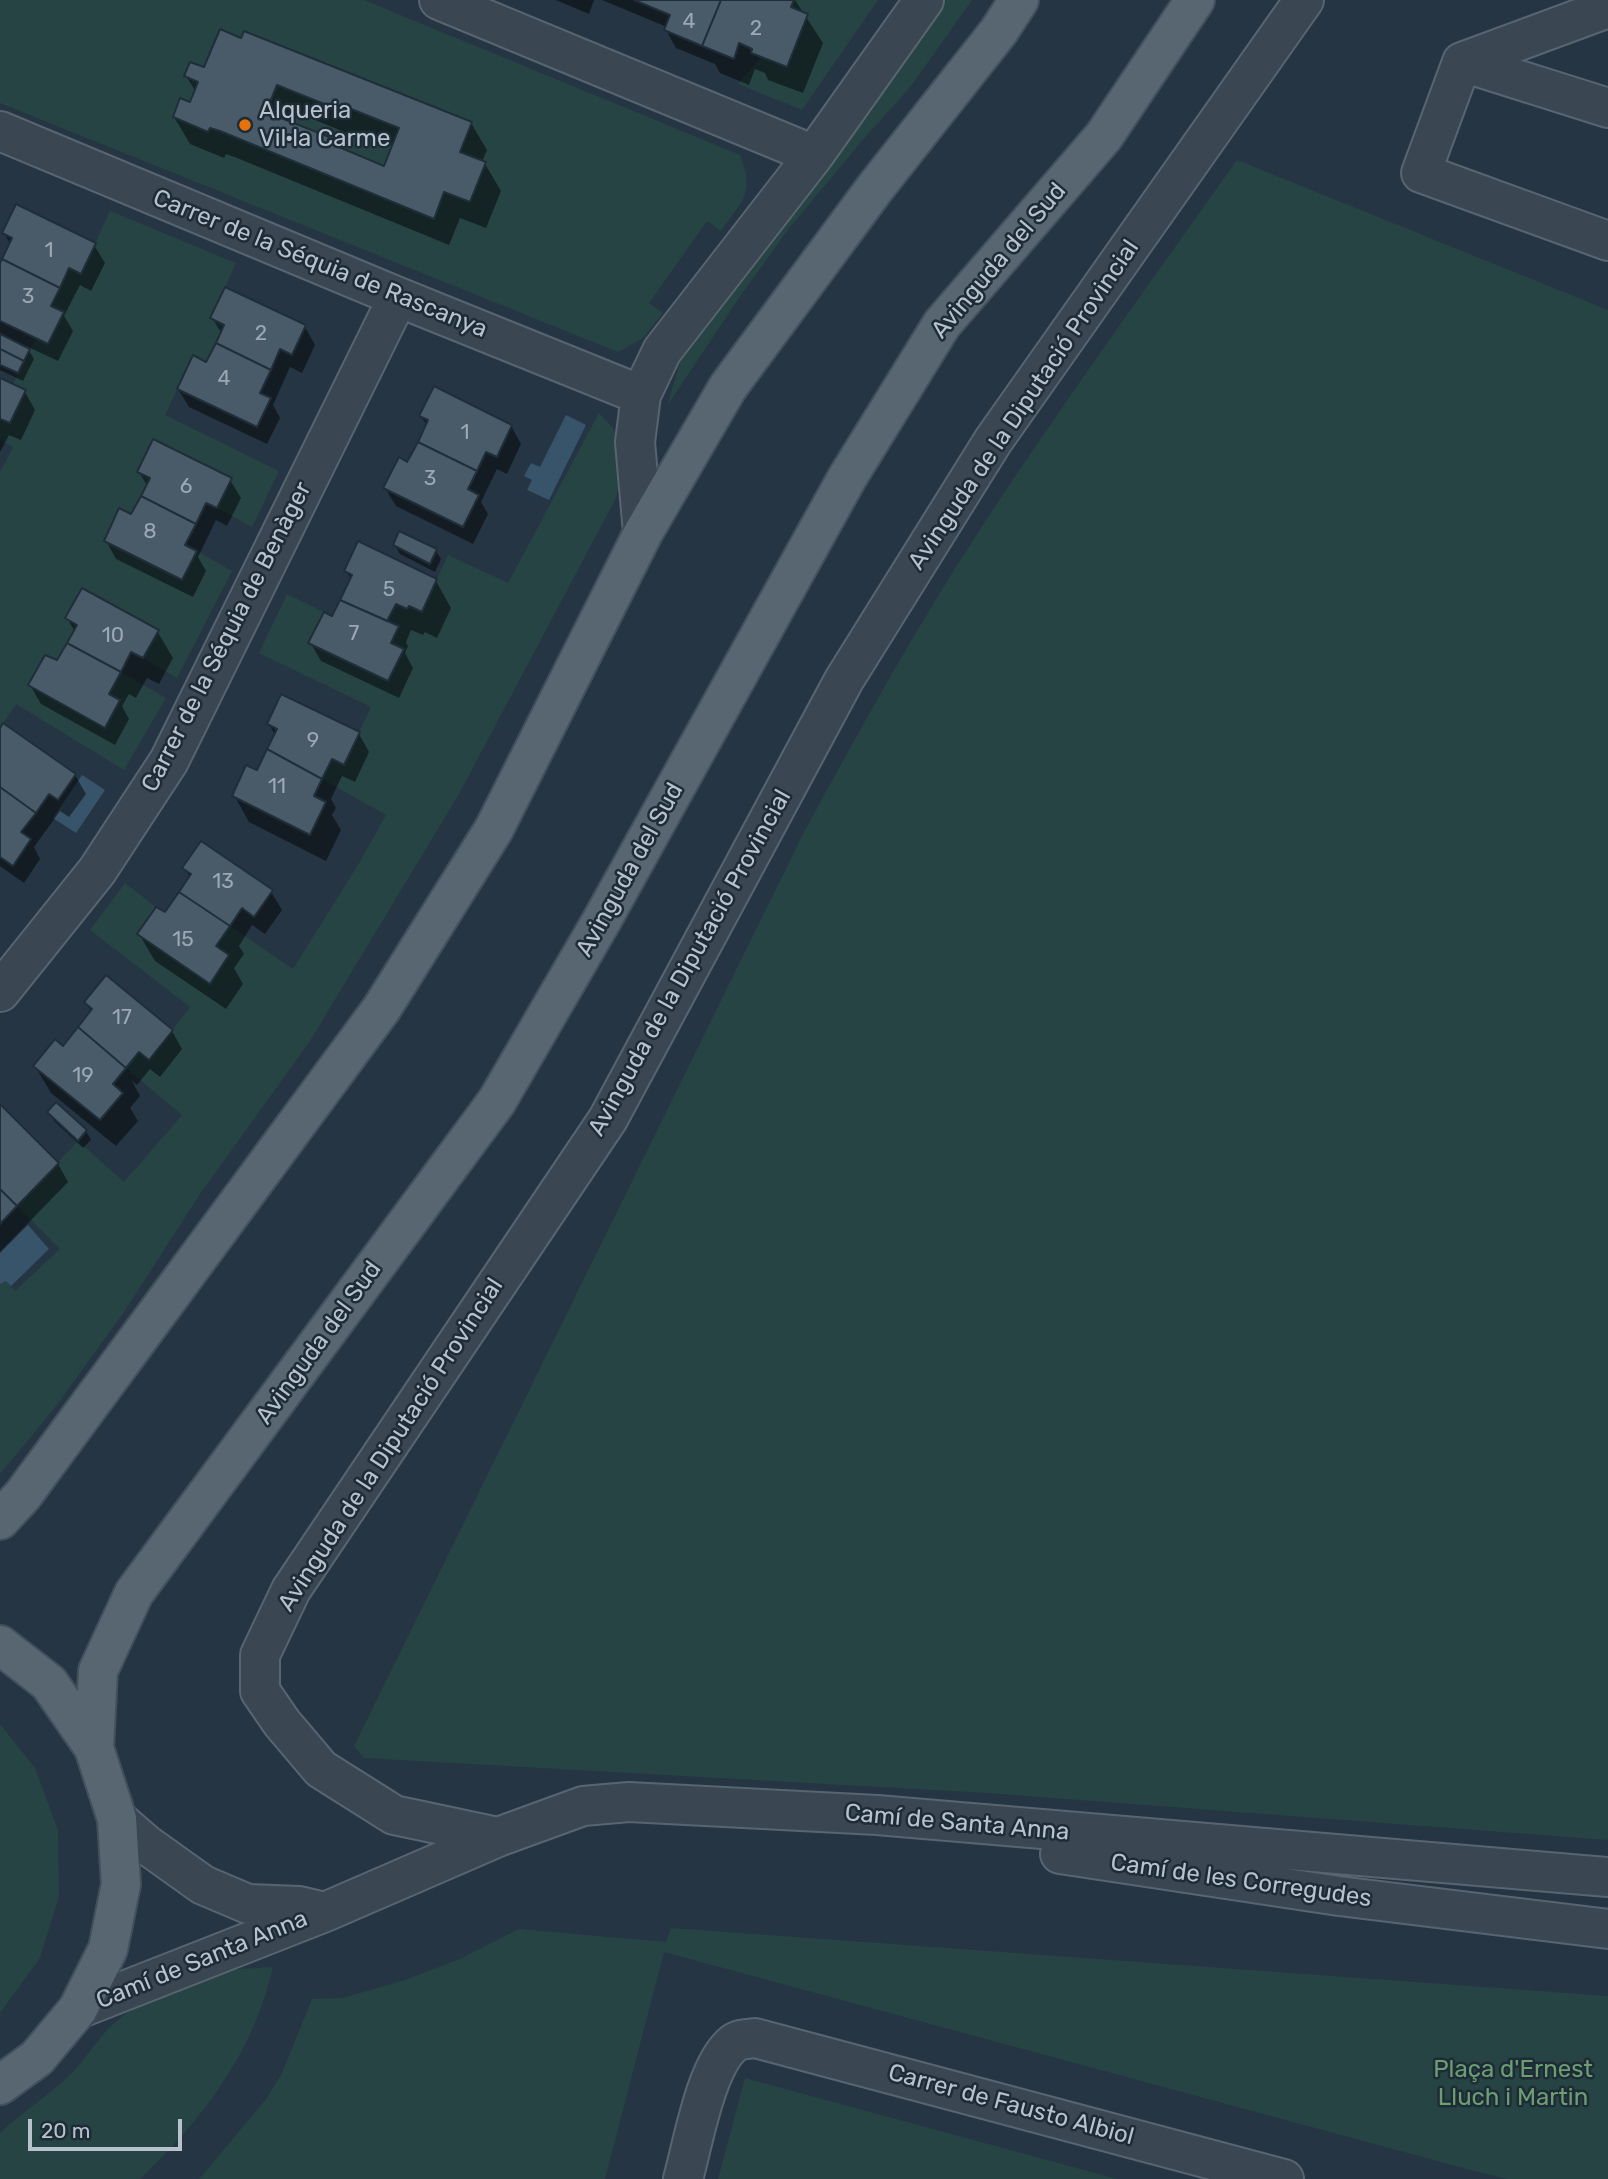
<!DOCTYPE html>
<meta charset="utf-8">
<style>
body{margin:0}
#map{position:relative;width:1608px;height:2179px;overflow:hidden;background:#253543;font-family:Rubik,sans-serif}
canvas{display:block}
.scale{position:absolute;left:28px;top:2119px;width:154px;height:32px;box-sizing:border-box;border:4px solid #b7c2cc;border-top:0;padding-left:9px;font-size:21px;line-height:24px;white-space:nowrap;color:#b7c2cc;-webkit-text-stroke:5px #1e2c38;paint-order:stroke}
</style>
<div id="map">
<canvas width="1608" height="2179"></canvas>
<div class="scale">20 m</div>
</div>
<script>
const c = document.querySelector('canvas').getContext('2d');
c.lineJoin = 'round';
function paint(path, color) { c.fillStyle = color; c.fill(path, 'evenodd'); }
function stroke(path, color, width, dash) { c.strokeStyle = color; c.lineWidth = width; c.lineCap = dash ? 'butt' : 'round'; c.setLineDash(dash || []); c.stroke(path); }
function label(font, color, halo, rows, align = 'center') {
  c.font = font + ' Rubik,sans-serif'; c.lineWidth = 5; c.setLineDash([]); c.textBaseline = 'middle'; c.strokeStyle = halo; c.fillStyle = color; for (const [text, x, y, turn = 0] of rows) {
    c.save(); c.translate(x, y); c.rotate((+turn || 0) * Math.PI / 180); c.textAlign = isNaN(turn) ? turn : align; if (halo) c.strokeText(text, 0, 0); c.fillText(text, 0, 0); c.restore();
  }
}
const green = new Path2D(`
 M 0,0 L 364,0 L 740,155 C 755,194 743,199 721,231 L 707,221 L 649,303 L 663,313 L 643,338 L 618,352 L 0,103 Z
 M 794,0 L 878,0 L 802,110 L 738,84 L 761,57 L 787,67 L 808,15 L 791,7 Z
 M 946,0 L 972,0 L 911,86 L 861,142 L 787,231 L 739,298 L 667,406 L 682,356 L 692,340 Z
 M 1237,160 L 1608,310 L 1608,1840 L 987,1793 L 364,1758 L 354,1746 L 804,832 C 859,731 914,631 977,534 C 1060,407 1149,284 1237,160 Z
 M 110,211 L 236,263 L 211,317 L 224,325 L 206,362 L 193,356 L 165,415 L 279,471 L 252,527 L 217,508 L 231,478 L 153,440 L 137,471 L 150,478 L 131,514 L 119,509 L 104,541 L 182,580 L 197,551 L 232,571 L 177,678 L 143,658 L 158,630 L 82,588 L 65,618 L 77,625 L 57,660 L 44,655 L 28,685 L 105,728 L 120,700 L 109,694 L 121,672 L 166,698 L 124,770 L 16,704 L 0,728 L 0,472 L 13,447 L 0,440 L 0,419 L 10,422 L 26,391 L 13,384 L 36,338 L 48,344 L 51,306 L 69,268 L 81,274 Z
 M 599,413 C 604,419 611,424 614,430 C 626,452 621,476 616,498 L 459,794 L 310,1041 L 200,1194 L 124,1312 L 53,1410 L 0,1474 L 0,1284 L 6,1281 L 15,1291 L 60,1249 L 17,1206 L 78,1141 L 124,1182 L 182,1115 L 126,1068 L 139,1052 L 150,1059 L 190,1007 L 90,930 L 125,883 L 156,907 L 138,934 L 210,983 L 229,956 L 216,946 L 230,926 L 293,969 L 358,865 L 386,815 L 322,779 L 332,759 L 344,764 L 371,707 L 259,653 L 287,594 L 324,612 L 309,642 L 388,681 L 404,649 L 391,643 L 398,626 L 387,621 L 396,604 L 407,609 L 409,606 L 422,611 L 448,555 L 508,583 Z
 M 0,1724 L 35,1768 L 58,1830 L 59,1896 L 40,1958 L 0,2013 Z
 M 671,1928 L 1608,1996 L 1608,2179 L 1508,2179 L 1478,2172 L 664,1952 L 605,2179 L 199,2179 L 267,2098 L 282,2073 L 312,1999 L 343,1998 L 405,1980 L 460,1959 L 519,1929 L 666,1942 Z
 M 273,1967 C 254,2052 202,2120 140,2179 L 0,2179 L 0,2133 C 22,2112 48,2096 70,2075 C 85,2060 96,2041 111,2026 C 134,2003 198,1975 231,1970 C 245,1968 259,1968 273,1967 Z
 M 745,2078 L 1117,2179 L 718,2179 Z`);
const water = new Path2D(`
 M 566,415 L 586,425 L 549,500 L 527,490 L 532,480 L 524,476 L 531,463 L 540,467 Z
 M 82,775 L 105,790 L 76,833 L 53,818 Z
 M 28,1225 L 49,1249 L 11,1286 L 6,1281 L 0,1284 L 0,1253 Z`);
const shadow = new Path2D(`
 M 556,0 L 594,0 L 589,14 Z
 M 602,0 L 795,0 L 823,43 L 803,93 L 768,80 L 765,73 L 755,69 L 749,85 L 720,73 L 715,64 L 676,48 L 666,30 L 667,27 Z
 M 191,64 L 471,123 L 487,150 L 482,162 L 485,164 L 501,191 L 486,228 L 460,218 L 449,245 L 237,158 L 226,154 L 224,158 L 190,144 L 174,117 L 191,104 L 196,92 L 186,76 ZM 293,111 L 359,138 L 362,133 L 394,146 L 385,168 L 332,146 L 328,139 L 288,123 Z
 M 4,233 L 94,245 L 105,263 L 91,291 L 80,285 L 64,316 L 73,331 L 58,361 L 26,346 L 34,359 L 23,381 L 0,370 L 0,267 L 11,245 Z
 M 212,318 L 305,327 L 315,345 L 302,373 L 290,367 L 273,405 L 280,418 L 267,444 L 189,407 L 178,389 L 207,365 L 222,334 Z
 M 0,380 L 25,392 L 35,410 L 21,440 L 9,435 L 0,452 Z
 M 421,416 L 511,426 L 521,444 L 507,474 L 497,469 L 481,502 L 488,514 L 473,544 L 396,506 L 385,488 L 408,465 L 427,426 Z
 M 139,472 L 230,480 L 241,498 L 227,526 L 216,520 L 198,557 L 206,571 L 193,597 L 116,559 L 106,541 L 132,517 L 148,487 Z
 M 395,545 L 436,551 L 441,559 L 435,572 L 400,554 Z
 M 346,571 L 436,581 L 451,608 L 437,638 L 425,632 L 423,635 L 411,630 L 406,642 L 408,646 L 405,653 L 413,668 L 399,698 L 321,661 L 310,642 L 332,618 L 352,580 Z
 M 67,618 L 157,631 L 173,658 L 159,684 L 147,678 L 136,698 L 129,694 L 122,706 L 129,719 L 115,745 L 41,704 L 30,685 L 58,663 L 75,632 Z
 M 269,724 L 359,734 L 369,752 L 355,782 L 342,776 L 331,799 L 336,808 L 332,815 L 341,830 L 326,861 L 249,822 L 234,795 L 258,772 L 275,735 Z
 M 4,725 L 75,775 L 86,794 L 69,817 L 60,811 L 34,847 L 40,859 L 24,883 L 0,866 L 0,731 Z
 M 185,868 L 271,892 L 282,910 L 265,934 L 252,925 L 239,946 L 244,954 L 234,968 L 243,984 L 226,1009 L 155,961 L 139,934 L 165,914 L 190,878 Z
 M 86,1003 L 172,1031 L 182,1049 L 160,1077 L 150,1069 L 137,1085 L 132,1081 L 140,1096 L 130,1108 L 138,1121 L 116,1146 L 51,1093 L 35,1066 L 63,1048 L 92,1013 Z
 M 0,1107 L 58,1164 L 68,1182 L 0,1252 Z
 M 49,1112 L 86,1131 L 91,1140 L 83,1148 L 54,1121 Z`);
const building = new Path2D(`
 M 634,0 L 721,0 L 702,46 L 664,30 L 670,15 Z
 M 721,0 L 794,0 L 791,7 L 808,14 L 787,67 L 751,53 L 752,49 L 739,43 L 734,59 L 702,46 Z
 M 220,29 L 241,38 L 244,31 L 472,122 L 460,152 L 486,162 L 470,202 L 444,192 L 434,219 L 220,131 L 210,128 L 208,132 L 173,117 L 180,98 L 190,102 L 198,82 L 184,76 L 190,62 L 204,67 ZM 277,85 L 344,112 L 346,107 L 399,128 L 384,166 L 327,142 L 329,137 L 266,112 Z
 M 16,204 L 96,243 L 81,274 L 69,268 L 60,288 L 2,259 L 12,238 L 2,233 Z
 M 2,259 L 60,288 L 51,306 L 64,312 L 48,344 L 0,321 L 0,263 Z
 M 225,287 L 306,325 L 292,355 L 280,349 L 271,370 L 216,343 L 224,325 L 210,318 Z
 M 0,334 L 30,349 L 24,361 L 0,349 Z
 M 216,343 L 271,370 L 260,393 L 271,398 L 257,427 L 177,389 L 193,355 L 206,362 Z
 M 0,349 L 24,361 L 18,373 L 0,365 Z
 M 0,378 L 26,390 L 10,423 L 0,419 Z
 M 434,386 L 512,425 L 497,457 L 486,452 L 477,471 L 418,442 L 428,420 L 419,416 Z
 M 153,439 L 232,478 L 217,508 L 206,503 L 196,524 L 141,496 L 150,478 L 137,472 Z
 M 418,442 L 477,471 L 468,489 L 479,495 L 463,527 L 383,488 L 399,457 L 407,462 Z
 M 141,496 L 196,524 L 185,545 L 197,551 L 182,580 L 104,541 L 119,508 L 131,514 Z
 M 399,531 L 437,549 L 430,564 L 393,545 Z
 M 358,541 L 437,579 L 422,612 L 409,606 L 407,609 L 396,604 L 387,621 L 340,600 L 352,575 L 344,571 Z
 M 82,588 L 159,630 L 143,658 L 131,652 L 121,672 L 67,643 L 77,625 L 65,618 Z
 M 340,600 L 399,626 L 391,643 L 404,649 L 388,681 L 308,643 L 324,612 L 332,616 Z
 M 67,643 L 121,672 L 109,694 L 120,700 L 105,728 L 28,685 L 45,655 L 57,660 Z
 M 281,694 L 360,732 L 344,765 L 332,759 L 322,779 L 267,749 L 277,729 L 267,724 Z
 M 3,723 L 76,774 L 58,800 L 49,794 L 36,813 L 0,787 L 0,728 Z
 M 267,749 L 322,779 L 314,796 L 326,802 L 310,835 L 232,796 L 246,765 L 257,770 Z
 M 0,787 L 36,813 L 21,832 L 31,839 L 13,866 L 0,857 Z
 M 201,841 L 273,890 L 254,917 L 242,908 L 230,926 L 179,892 L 191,874 L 182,868 Z
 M 179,892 L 230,926 L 216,946 L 229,955 L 210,984 L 137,934 L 156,907 L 165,912 Z
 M 106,975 L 173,1030 L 149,1060 L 139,1052 L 126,1068 L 78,1027 L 92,1009 L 84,1002 Z
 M 78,1027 L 126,1068 L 113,1084 L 123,1093 L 100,1120 L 33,1066 L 55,1039 L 63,1046 Z
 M 56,1102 L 87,1130 L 78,1141 L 47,1112 Z
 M 0,1104 L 59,1163 L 17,1206 L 0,1189 Z
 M 0,1189 L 17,1206 L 0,1224 Z`);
const minor = new Path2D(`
 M 439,0 L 814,155
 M 1462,62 L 1608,8
 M 1608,108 L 1462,62 L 1421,173 L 1608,241
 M 0,131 L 398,297 L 641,395
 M 643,533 L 635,442 L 641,395 L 662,351 L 814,155 L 924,0
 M 0,992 L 97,871 L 169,761 L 398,297
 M 117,1819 L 147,1845 L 203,1885 L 248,1904 L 299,1906 L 320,1911
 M 498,1837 L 394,1815 L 321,1769 L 282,1723 L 260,1691 L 260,1655 L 291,1590 L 608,1119 L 844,680 L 993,441 L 1304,0
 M 1060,1854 L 1339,1896 L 1608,1929
 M 78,2009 L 325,1912 L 498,1837 L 583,1806 L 629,1802 L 877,1815 L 1608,1877
 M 683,2179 C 693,2144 706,2064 734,2043 C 739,2039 748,2039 755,2038 L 1284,2179`);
const major = new Path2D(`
 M 0,1520 L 23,1495 L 382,1008 L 494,829 L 643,533 L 728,387 L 875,188 L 999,31 L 1019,0
 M 0,1645 L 49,1683 L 94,1748 L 117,1819 L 121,1884 L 108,1949 L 78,2009 L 37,2058 L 0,2085
 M 94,1748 L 98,1671 L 134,1593 L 497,1101 L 602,920 L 847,478 L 942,324 L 1104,136 L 1195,0`);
const markers = [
 [245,125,7,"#e8710a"]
];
const numberNames = [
 ["4",689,22],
 ["2",756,29],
 ["1",49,251],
 ["3",28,297],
 ["2",261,334],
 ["4",224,379],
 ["1",465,433],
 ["3",430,479],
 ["6",186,487],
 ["8",150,532],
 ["5",389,590],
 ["7",354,634],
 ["10",113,636],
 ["9",313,741],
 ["11",277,787],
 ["13",223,882],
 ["15",183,940],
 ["17",122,1018],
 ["19",83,1076]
];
const poiNames = [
 ["Alqueria",259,111],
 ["Vil·la Carme",259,139]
];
const streetNames = [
 ["Avinguda del Sud",999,261,-50],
 ["Carrer de la Séquia de Rascanya",320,264,22],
 ["Avinguda de la Diputació Provincial",1024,405,-56],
 ["Carrer de la Séquia de Benàger",227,637,-63],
 ["Avinguda del Sud",630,870,-61],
 ["Avinguda de la Diputació Provincial",690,963,-61],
 ["Avinguda del Sud",319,1343,-54],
 ["Avinguda de la Diputació Provincial",391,1445,-57],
 ["Camí de Santa Anna",957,1823,5],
 ["Camí de les Corregudes",1241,1881,8],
 ["Camí de Santa Anna",202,1960,-22],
 ["Carrer de Fausto Albiol",1011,2105,15]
];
const parkNames = [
 ["Plaça d'Ernest",1513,2070],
 ["Lluch i Martin",1513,2098]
];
paint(green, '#274444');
paint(water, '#38546b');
paint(shadow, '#0007');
paint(building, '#495b69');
stroke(building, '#202e3a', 2);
stroke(minor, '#586570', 42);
stroke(major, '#43505c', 42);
stroke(minor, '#3a4752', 38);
stroke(major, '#586672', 38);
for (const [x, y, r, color] of markers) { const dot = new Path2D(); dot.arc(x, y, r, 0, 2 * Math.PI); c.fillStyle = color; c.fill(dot); stroke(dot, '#1e2c38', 2.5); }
label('21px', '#9ca8b3', null, numberNames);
label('24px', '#b7c2cc', '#1e2c38', poiNames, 'left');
label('24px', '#b7c2cc', '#1e2c38', streetNames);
label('24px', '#6d9e72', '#1e2c38', parkNames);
</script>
